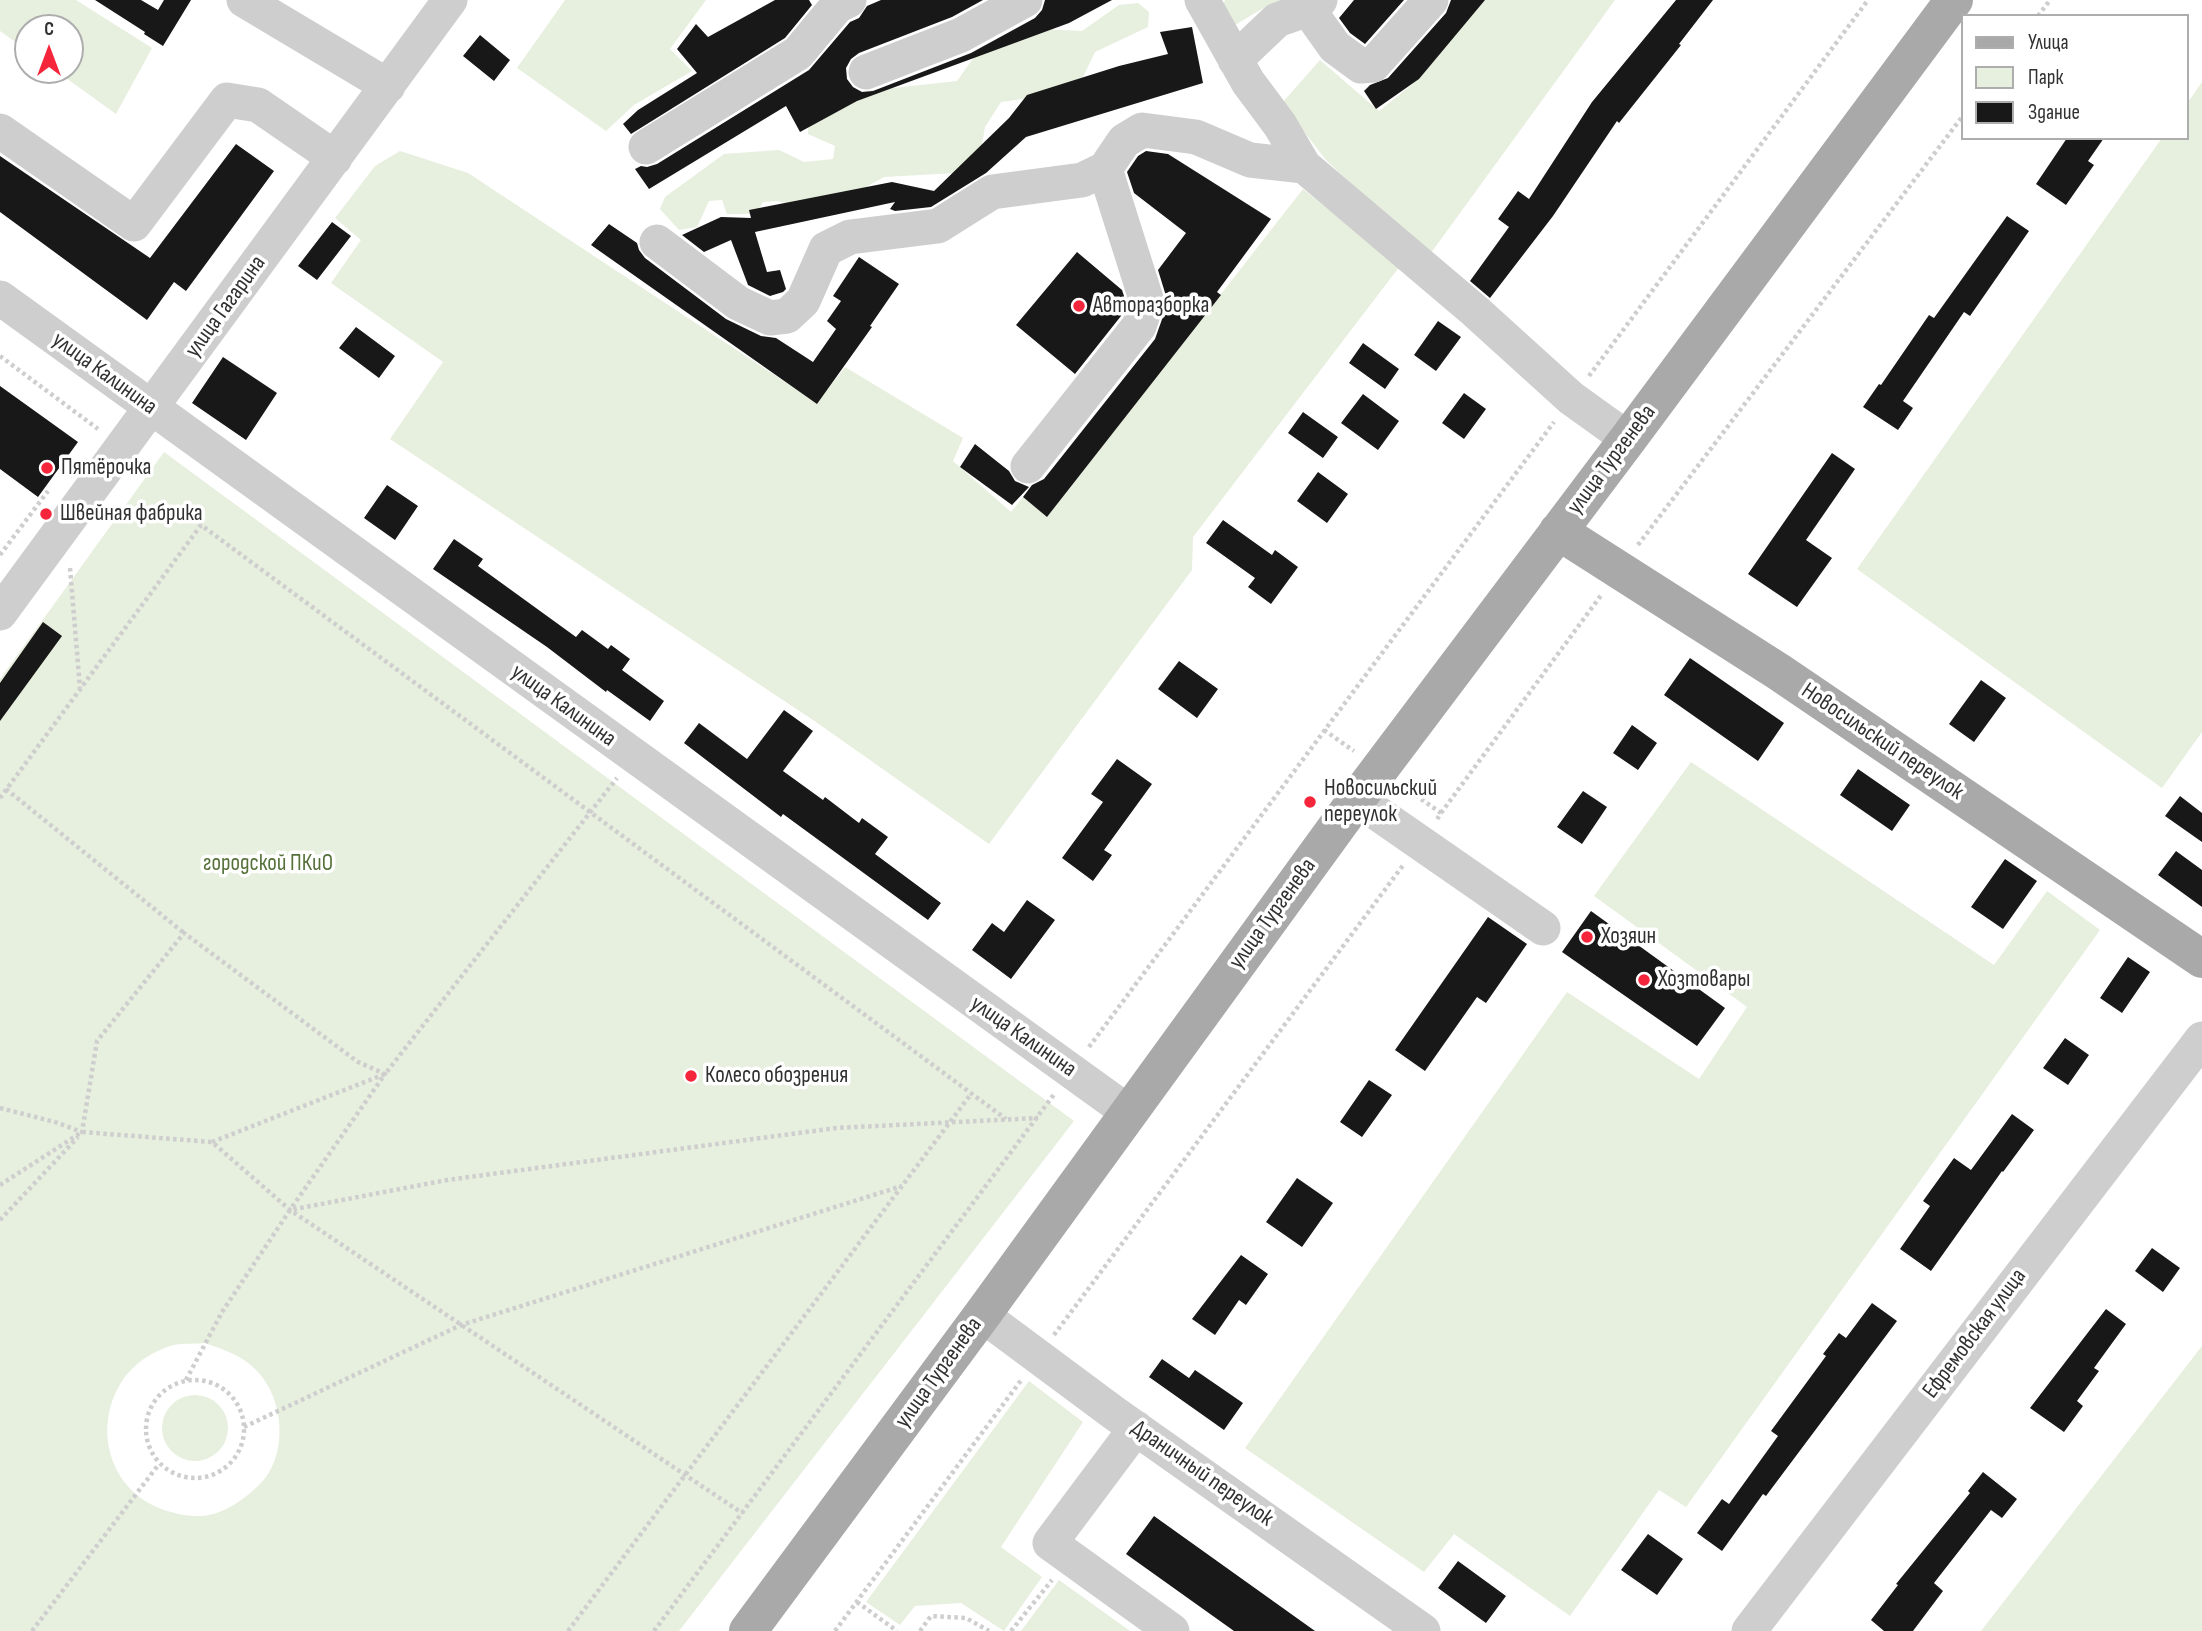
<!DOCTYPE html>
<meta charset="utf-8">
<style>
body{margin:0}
#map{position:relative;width:2202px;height:1631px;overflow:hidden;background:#fff;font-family:"Sofia Sans Condensed",sans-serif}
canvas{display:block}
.legend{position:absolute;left:1961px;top:14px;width:228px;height:126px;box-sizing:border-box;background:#fff;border:2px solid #adadad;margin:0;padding:9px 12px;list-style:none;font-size:21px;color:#313131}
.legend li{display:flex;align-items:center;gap:14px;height:35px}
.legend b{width:35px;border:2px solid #adadad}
.north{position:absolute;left:14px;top:14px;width:70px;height:70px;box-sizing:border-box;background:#fff;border:2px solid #adadad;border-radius:50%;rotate:0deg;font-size:19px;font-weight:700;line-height:28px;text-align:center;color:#313131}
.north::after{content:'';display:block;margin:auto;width:24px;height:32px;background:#f5263c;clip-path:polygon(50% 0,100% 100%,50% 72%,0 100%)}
</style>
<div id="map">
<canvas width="2202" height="1631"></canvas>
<ul class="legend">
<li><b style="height:9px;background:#a9a9a9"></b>Улица</li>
<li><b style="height:19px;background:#e7efde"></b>Парк</li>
<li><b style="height:19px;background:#181818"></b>Здание</li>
</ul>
<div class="north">С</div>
</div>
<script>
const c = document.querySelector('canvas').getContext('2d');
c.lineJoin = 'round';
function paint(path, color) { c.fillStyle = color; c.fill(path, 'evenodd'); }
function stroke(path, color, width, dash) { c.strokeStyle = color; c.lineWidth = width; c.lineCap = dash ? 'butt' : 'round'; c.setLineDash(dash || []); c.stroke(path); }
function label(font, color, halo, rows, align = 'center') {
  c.font = font + ' "Sofia Sans Condensed",sans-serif'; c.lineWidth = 7; c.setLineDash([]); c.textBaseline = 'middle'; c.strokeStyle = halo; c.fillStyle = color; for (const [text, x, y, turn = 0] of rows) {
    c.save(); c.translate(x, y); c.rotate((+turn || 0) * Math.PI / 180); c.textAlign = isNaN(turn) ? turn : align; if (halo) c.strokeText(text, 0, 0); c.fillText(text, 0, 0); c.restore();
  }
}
const green = new Path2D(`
 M 0,0 L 76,0 L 152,48 L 116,114 L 55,70 L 70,70 L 70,28 L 28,28 L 28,51 L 0,31 Z
 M 565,0 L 706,0 L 670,49 L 692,71 L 634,105 L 606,131 L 517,68 Z
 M 1225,0 L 1284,0 L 1272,3 L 1235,25 L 1221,7 Z
 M 1483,0 L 1615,0 L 1428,257 L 1326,160 L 1282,103 L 1320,60 L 1379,111 L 1419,79 Z
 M 1138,3 L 1149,12 L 1148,27 L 1095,52 L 1083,77 L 1059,94 L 1001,102 L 985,127 L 980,156 L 957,173 L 884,177 L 821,212 L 777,201 L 763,202 L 756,214 L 727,214 L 722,200 L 709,201 L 697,227 L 679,230 L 660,209 L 665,197 L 724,154 L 779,150 L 804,162 L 833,159 L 835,146 L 808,134 L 809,120 L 857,92 L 957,81 L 982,46 L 1040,29 L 1082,31 L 1119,5 Z
 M 2202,82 L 2202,732 L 2162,788 L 1857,569 L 2162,138 L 2186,138 L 2186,105 Z
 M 400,151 L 468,173 L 817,403 L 845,367 L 963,438 L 953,461 L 1011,512 L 1023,497 L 1047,517 L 1303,189 L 1400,266 L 1193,537 L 1192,570 L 989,844 L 816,722 L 390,439 L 443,362 L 331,283 L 361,240 L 335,218 L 375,166 Z
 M 164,452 L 1074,1121 L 679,1631 L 0,1631 L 0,679 ZM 205,1343 C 224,1350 242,1355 256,1370 C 285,1398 289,1458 258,1486 C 244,1499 231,1509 213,1514 C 200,1518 184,1516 171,1512 C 112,1497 90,1431 122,1381 C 134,1363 153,1351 173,1345 C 183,1343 195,1344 205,1343 Z
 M 1691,762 L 1994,965 L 2047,891 L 2100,930 L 1686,1507 L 1659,1490 L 1570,1616 L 1454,1534 L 1424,1572 L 1245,1448 L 1567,992 L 1699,1079 L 1747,1007 L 1594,896 Z
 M 2202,1346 L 2202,1631 L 1981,1631 Z
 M 1029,1381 L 1083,1422 L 1001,1547 L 1042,1577 L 1004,1631 L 961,1603 L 915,1606 L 900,1625 L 866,1602 Z
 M162 1428a33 33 0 1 1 66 0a33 33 0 1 1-66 0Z
 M 1059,1580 L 1130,1631 L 1021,1631 Z`);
const building = new Path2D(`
 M 95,0 L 141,0 L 158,10 L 164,0 L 191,0 L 163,46 L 144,34 L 145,32 Z
 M 775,0 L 809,0 L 812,5 L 785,38 L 631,134 L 623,124 L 638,110 L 697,73 L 677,49 L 696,24 L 708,37 Z
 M 881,0 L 983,0 L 952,17 L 859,53 L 851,59 L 846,68 L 847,79 L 853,87 L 862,92 L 873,91 L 971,53 L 1035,18 L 1042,10 L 1045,0 L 1112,0 L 1069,23 L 857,101 L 800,132 L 786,106 L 649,189 L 635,169 L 641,166 L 647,167 L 657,164 L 809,70 L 850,22 L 859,18 L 867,6 Z
 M 1354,0 L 1404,0 L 1365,44 L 1350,33 L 1339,18 Z
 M 1451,0 L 1485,0 L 1419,79 L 1376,109 L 1364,91 L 1370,85 L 1388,78 L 1446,13 Z
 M 1676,0 L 1713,0 L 1679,44 L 1681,45 L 1619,123 L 1617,121 L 1553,216 L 1490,298 L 1470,281 L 1509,227 L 1498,219 L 1518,191 L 1529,199 L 1592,102 Z
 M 1192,27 L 1203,83 L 1026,137 L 986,173 L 931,207 L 895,211 L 890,209 L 895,202 L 755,232 L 767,272 L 780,270 L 786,289 L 783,292 L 770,296 L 748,285 L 731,240 L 704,252 L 682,235 L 721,217 L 751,218 L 749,210 L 892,182 L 934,191 L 1009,118 L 1027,95 L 1119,66 L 1168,54 L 1160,32 Z
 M 480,35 L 510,60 L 494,81 L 463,56 Z
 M 2067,138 L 2104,138 L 2088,161 L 2094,165 L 2066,205 L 2036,184 Z
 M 236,144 L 274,171 L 186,291 L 174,282 L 147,320 L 0,212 L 0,156 L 150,258 Z
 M 1146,151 L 1168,154 L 1271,219 L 1217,292 L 1221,295 L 1047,517 L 1023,497 L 1032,485 L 1044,479 L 1155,339 L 1166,308 L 1166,296 L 1158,270 L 1186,233 L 1134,193 L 1127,172 L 1138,156 Z
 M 2007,216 L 2029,231 L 1970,316 L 1964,312 L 1903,401 L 1913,408 L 1898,430 L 1863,407 L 1879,384 L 1881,385 L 1929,315 L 1934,318 Z
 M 332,222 L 351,236 L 317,280 L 298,266 Z
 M 609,224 L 637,243 L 639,250 L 645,258 L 726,319 L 761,336 L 776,338 L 813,362 L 836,329 L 827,321 L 841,301 L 833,296 L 859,257 L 899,284 L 870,326 L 872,327 L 817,404 L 591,245 Z
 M 1077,252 L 1122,290 L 1126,302 L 1121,316 L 1075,374 L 1016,325 Z
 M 1438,321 L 1461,337 L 1436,371 L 1414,355 Z
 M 356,327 L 395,356 L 379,378 L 339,348 Z
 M 1363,343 L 1399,369 L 1385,389 L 1349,363 Z
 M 223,357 L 277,393 L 246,440 L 192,403 Z
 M 0,386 L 78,442 L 38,497 L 0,469 Z
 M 1464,393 L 1486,409 L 1464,439 L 1442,423 Z
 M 1363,394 L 1399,421 L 1378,450 L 1341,423 Z
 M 1303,412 L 1338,437 L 1323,458 L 1288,433 Z
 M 975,444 L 1009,471 L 1015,481 L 1029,487 L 1012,505 L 960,467 Z
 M 1832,453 L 1855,469 L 1806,540 L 1832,558 L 1797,607 L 1748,574 Z
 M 1318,472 L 1348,494 L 1327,523 L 1297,501 Z
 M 387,485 L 418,506 L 395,540 L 364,518 Z
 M 1223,520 L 1272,555 L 1275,550 L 1298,567 L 1271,604 L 1248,587 L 1255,578 L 1206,543 Z
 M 454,539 L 483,559 L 478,566 L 576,637 L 582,630 L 608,649 L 611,645 L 630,659 L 622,670 L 664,701 L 650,721 L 607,690 L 606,692 L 547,647 L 433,569 Z
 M 43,622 L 62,636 L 0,721 L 0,683 Z
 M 1690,658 L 1784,723 L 1758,761 L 1664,695 Z
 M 1179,661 L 1218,689 L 1197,718 L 1158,689 Z
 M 1981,680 L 2006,698 L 1974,742 L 1949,724 Z
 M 784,710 L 813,731 L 783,771 L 823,800 L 825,797 L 859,823 L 862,818 L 888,837 L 875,854 L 941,903 L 928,920 L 783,814 L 781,817 L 684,743 L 699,723 L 747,759 Z
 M 1632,725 L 1657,743 L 1638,770 L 1613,753 Z
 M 1117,759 L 1152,784 L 1104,850 L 1112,855 L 1093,881 L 1062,858 L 1103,802 L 1091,794 Z
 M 1858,769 L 1910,805 L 1892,831 L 1840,795 Z
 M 1583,791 L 1607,807 L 1582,844 L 1557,827 Z
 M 2180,796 L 2202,813 L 2202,842 L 2165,816 Z
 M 2176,851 L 2202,870 L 2202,907 L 2158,875 Z
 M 2005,859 L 2037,881 L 2003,929 L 1971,907 Z
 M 1027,900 L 1055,920 L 1011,979 L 972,950 L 992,923 L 1004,932 Z
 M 1591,911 L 1725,1008 L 1697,1046 L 1562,952 Z
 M 1488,917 L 1527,944 L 1486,1003 L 1477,997 L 1425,1071 L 1395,1050 Z
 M 2128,957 L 2150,972 L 2122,1013 L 2100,998 Z
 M 2065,1038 L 2089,1055 L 2068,1085 L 2043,1068 Z
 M 1369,1080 L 1392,1095 L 1362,1137 L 1340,1122 Z
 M 2012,1114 L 2034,1130 L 2003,1172 L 2002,1171 L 1931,1271 L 1900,1249 L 1930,1206 L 1923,1201 L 1954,1158 L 1971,1170 Z
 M 1297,1178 L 1333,1203 L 1302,1247 L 1266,1222 Z
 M 2152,1248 L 2180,1268 L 2163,1292 L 2135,1271 Z
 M 1241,1255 L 1268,1274 L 1246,1305 L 1239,1300 L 1215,1335 L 1192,1319 Z
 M 1872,1303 L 1897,1321 L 1766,1496 L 1763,1494 L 1722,1551 L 1697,1533 L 1722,1499 L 1729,1504 L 1778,1436 L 1771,1431 L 1826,1356 L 1823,1354 L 1839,1333 L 1846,1338 Z
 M 2106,1309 L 2126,1324 L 2094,1368 L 2099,1371 L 2077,1401 L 2083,1406 L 2064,1432 L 2030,1408 Z
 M 1162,1359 L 1189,1378 L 1195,1370 L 1243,1403 L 1224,1430 L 1149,1377 Z
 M 1983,1472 L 2017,1499 L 2002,1518 L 1991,1510 L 1934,1583 L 1943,1591 L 1913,1631 L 1884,1631 L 1871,1620 L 1898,1585 L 1896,1584 L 1970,1493 L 1968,1491 Z
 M 1154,1516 L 1315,1631 L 1234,1631 L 1126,1554 Z
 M 1648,1534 L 1683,1559 L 1657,1595 L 1621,1570 Z
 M 1458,1561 L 1506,1596 L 1486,1623 L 1438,1588 Z`);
const path = new Path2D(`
 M 2038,16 L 2050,0
 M 0,356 L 98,429
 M 1589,376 L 1868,0
 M 1638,545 L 1962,117
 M 0,555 L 48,491
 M 70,568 L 80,688
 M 1324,730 L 1354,751
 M 1404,787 L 1441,813 L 1436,821
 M 6,789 L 184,933
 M 0,798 L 201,525 L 1006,1119
 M 1441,813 L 1602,594
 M 1089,1047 L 1554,422
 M 0,1108 L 55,1122 L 82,1132 L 97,1041 L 184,933 L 358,1062 L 385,1074 L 290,1210
 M 212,1142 L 385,1074 L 617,778
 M 0,1185 L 82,1132 L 212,1142 L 290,1210 L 742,1513
 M 0,1220 L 78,1137
 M 1054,1335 L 1404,864
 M146 1429a49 49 0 1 1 98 0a49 49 0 1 1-98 0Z
 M 186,1380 L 222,1312 L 290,1210 L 447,1180 L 836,1128 L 1038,1118
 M 244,1427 L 461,1325 L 902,1186
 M 857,1602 L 897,1631
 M 32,1631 L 159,1464
 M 568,1631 L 971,1094
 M 654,1631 L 1055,1093
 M 835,1631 L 1022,1379
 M 920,1631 L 931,1616 L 966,1618 L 989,1631
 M 1011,1631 L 1052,1580`);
const minor = new Path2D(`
 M 244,0 L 388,86
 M 1202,0 L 1248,82 L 1280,125 L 1304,166
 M 1308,9 L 1335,47 L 1361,66 L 1373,65 L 1431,0
 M 1235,60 L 1277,20 L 1308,9 L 1320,0
 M 866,72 L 961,35 L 1025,0
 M 0,131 L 134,224 L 227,100 L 258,105 L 335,158
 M 646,147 L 798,53 L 837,6 L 849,0
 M 657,242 L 738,303 L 770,318 L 787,316 L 803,301 L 826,249 L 850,237 L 938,226 L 992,192 L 1082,180 L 1105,169 L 1124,141 L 1142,130 L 1196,137 L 1250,160 L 1304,166 L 1475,311 L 1571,398 L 1628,439
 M 0,298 L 1128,1112
 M 1028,466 L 1139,326 L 1147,302 L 1105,169
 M 0,613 L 450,0
 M 1357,799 L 1543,928
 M 982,1315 L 1114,1413 L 1423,1631
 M 1136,1428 L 1050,1543 L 1172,1631
 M 1749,1631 L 2202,1039`);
const major = new Path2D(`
 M 1558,531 L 1779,672 L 2202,959
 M 748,1631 L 982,1315 L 1357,799 L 1628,439 L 1954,0`);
const markers = [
 [1079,306,7,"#f5263c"],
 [47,468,7,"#f5263c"],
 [46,514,7,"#f5263c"],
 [1310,802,7,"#f5263c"],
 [1587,937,7,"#f5263c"],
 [1644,980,7,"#f5263c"],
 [691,1076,7,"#f5263c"]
];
const poiNames = [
 ["Авторазборка",1093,306],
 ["Пятёрочка",61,468],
 ["Швейная фабрика",60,514],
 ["Новосильский",1324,789],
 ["переулок",1324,815],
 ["Хозяин",1601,937],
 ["Хозтовары",1658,980],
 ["Колесо обозрения",705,1076]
];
const streetNames = [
 ["улица Гагарина",226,307,-54],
 ["улица Калинина",104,374,36],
 ["улица Тургенева",1612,460,-53],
 ["улица Калинина",563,706,36],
 ["Новосильский переулок",1882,742,34],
 ["улица Тургенева",1273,914,-54],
 ["улица Калинина",1023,1037,35],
 ["Ефремовская улица",1975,1334,-53],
 ["улица Тургенева",939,1373,-54],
 ["Драничный переулок",1202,1474,35]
];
const parkNames = [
 ["городской ПКиО",268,864]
];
paint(green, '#e7efde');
paint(building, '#181818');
stroke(path, '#cecece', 4.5, [3.5, 3.5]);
stroke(minor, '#cecece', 35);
stroke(major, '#a9a9a9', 38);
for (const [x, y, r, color] of markers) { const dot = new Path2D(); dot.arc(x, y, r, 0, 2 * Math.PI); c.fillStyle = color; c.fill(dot); stroke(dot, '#fff', 2.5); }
label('23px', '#313131', '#fff', poiNames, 'left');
label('23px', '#313131', '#fff', streetNames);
label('23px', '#557139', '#fff', parkNames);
</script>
